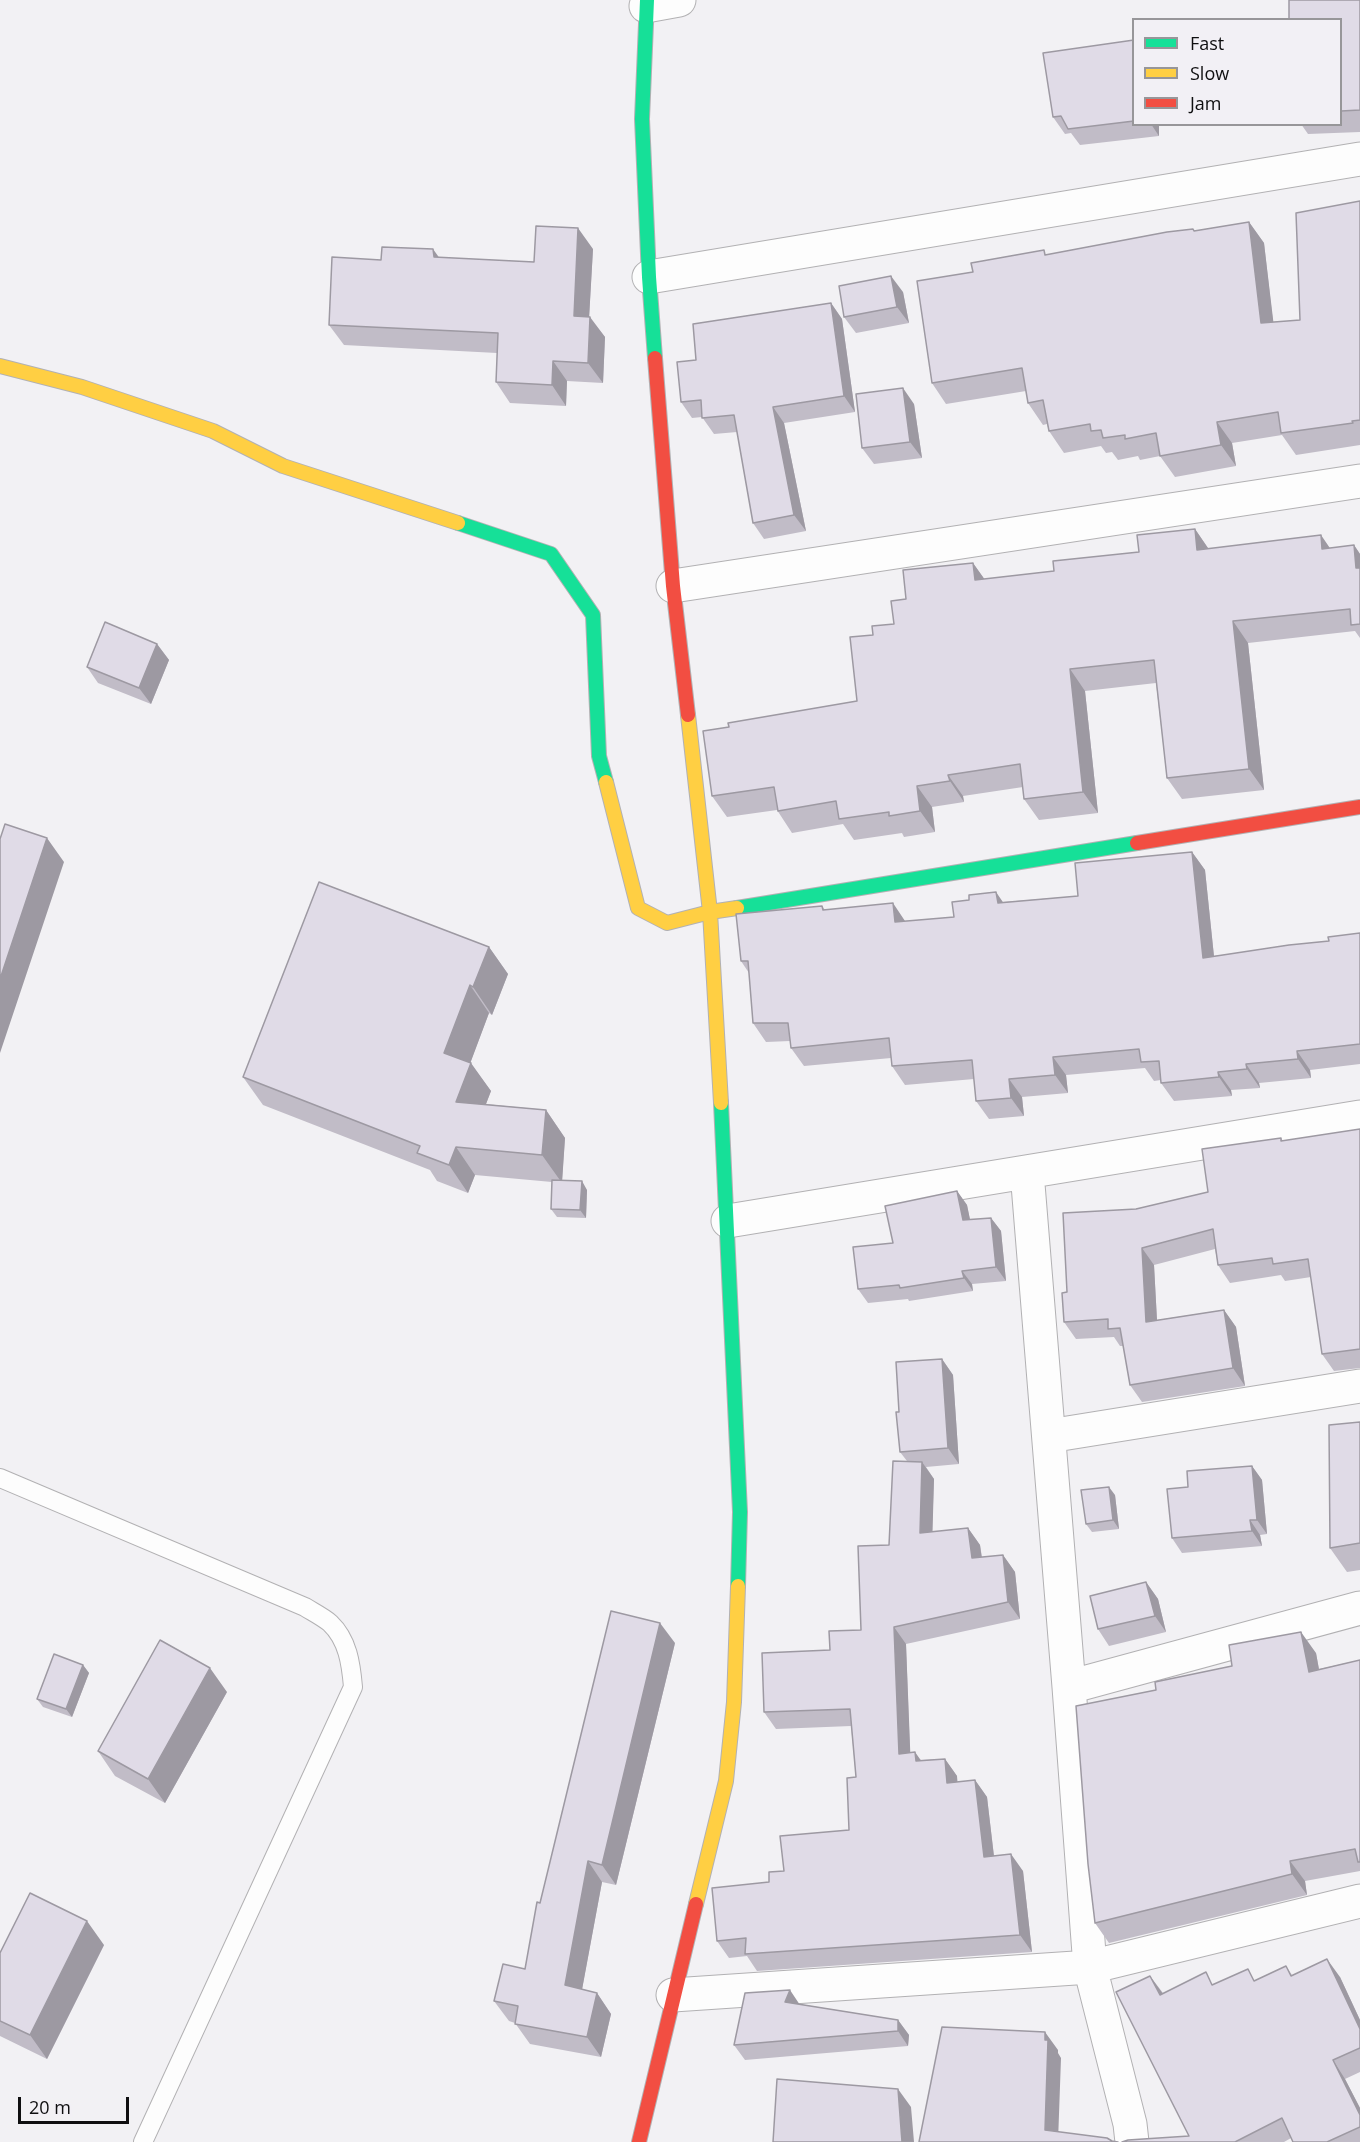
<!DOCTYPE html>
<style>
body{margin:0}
#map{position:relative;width:1360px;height:2142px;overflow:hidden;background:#f2f1f4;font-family:"Open Sans",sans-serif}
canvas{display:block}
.legend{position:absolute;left:1132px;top:18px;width:210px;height:108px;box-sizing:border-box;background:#f2f0f5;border:2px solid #979699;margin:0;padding:8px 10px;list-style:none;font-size:18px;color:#0f0f10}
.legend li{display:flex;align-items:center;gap:12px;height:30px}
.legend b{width:30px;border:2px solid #979699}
.scale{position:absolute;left:18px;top:2097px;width:111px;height:27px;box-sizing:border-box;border:3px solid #0f0f10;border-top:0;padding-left:8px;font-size:18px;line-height:21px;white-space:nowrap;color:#0f0f10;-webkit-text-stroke:4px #f2f0f5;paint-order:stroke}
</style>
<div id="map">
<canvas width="1360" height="2142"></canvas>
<ul class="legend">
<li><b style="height:8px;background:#16e098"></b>Fast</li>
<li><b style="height:8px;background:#ffcf43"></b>Slow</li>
<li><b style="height:8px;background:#f24e42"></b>Jam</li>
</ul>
<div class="scale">20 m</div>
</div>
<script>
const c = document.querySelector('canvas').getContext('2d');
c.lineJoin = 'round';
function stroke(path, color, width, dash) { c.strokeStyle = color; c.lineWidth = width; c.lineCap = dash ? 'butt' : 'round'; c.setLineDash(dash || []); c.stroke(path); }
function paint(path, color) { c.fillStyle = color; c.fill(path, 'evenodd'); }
const lane = new Path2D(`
 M 0,1478 L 305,1607 C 313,1612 323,1617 330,1623 C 348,1640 351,1664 353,1687 L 143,2142`);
const street = new Path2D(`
 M 646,6 L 679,0
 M 649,277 L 1360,159
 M 673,586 L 1360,481
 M 1027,1172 L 1069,1687 L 1090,1967 L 1130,2124 L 1132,2142
 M 728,1221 L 1360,1117
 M 1049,1436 L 1360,1386
 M 1069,1687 L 1360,1608
 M 673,1995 L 1090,1967 L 1360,1901`);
const fast = new Path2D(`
 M 647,0 L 642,119 L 649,277 L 655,358
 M 458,523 L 551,554 L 593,615 L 599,756 L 606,782
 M 737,908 L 1137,843
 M 721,1103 L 740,1512 L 738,1586`);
const slow = new Path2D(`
 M 0,366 L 82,387 L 213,431 L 283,466 L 458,523
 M 688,715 L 710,912 L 721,1103
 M 606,782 L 638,908 L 667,923 L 710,912 L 737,908
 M 696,1904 L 726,1781 L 734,1702 L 738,1586`);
const jam = new Path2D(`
 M 655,358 L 673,586 L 688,715
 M 1137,843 L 1360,807
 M 639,2142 L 696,1904`);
const wall = new Path2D(`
 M 1360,0 L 1360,132 L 1308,134 L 1301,124 L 1341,124 L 1341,20 Z
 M 1134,40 L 1134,124 L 1159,124 L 1159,136 L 1080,145 L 1071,133 L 1065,134 L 1053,117 Z
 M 1360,201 L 1360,445 L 1296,455 L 1282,435 L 1232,443 L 1236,466 L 1175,477 L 1160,456 L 1140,460 L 1138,456 L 1118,460 L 1112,452 L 1106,453 L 1101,446 L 1064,453 L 1049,431 L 1047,424 L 1043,425 L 1028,403 L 1026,391 L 946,404 L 932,383 L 973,272 L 1047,255 L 1193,229 L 1195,231 L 1249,222 L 1264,243 L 1273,322 L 1300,320 Z
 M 593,249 L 589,317 L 605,337 L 603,383 L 567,381 L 566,406 L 510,403 L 496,382 L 497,353 L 344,345 L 329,325 L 381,260 L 439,258 L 534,262 Z
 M 903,292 L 909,323 L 856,333 L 844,317 Z
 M 831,303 L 842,319 L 855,412 L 784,423 L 806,531 L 764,539 L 753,523 L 737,432 L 714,434 L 702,417 L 692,418 L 681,402 L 696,360 Z
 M 914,404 L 922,458 L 874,464 L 862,448 Z
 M 1195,529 L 1208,548 L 1330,548 L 1354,545 L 1360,554 L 1360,638 L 1355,631 L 1248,643 L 1264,790 L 1182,799 L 1167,778 L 1156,683 L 1085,691 L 1098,813 L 1039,820 L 1024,799 L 1023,787 L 963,796 L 964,802 L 932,807 L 935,832 L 904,837 L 902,833 L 854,840 L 843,824 L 792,833 L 777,810 L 727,817 L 712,796 L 729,727 L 857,701 L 873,635 L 894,624 L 906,599 L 973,563 L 984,579 L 1054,571 L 1139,552 Z
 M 157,644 L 169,660 L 151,704 L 98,683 L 87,667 Z
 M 1192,852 L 1205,870 L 1214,956 L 1329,941 L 1360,933 L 1360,1064 L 1310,1070 L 1311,1078 L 1259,1083 L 1260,1088 L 1231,1090 L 1232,1096 L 1174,1101 L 1161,1083 L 1161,1080 L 1154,1081 L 1145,1068 L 1066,1075 L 1068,1093 L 1022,1097 L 1024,1116 L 989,1119 L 976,1101 L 974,1079 L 905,1085 L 892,1066 L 891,1058 L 804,1066 L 791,1048 L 790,1041 L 766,1042 L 753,1023 L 749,973 L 741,961 L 822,906 L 825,910 L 905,921 L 954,917 L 1003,902 L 1078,896 Z
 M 489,947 L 508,974 L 492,1015 L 489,1013 L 470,1063 L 491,1091 L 486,1104 L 546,1110 L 565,1138 L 562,1180 L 587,1190 L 586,1218 L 557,1217 L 551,1209 L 552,1182 L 475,1175 L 468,1193 L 437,1181 L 430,1170 L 263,1105 L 243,1077 Z
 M 1360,1129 L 1360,1368 L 1334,1371 L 1322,1354 L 1311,1277 L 1285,1281 L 1281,1275 L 1230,1283 L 1218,1265 L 1215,1249 L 1154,1265 L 1157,1320 L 1224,1310 L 1236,1327 L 1245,1386 L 1142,1402 L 1130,1385 L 1123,1346 L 1120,1346 L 1114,1337 L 1076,1339 L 1064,1322 L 1067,1292 L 1136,1209 L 1208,1192 L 1281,1138 L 1283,1141 Z
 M 957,1191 L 967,1205 L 970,1220 L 991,1218 L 1001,1231 L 1006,1281 L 972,1284 L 973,1291 L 909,1301 L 908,1299 L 868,1303 L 858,1289 L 893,1243 Z
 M 942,1359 L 953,1375 L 959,1464 L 926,1467 L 934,1479 L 932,1532 L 968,1528 L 980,1545 L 982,1557 L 1003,1555 L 1015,1572 L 1020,1619 L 906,1644 L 910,1753 L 921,1760 L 945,1759 L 957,1776 L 957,1782 L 975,1780 L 987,1797 L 994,1856 L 1023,1871 L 1032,1952 L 757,1971 L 747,1956 L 729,1958 L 717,1941 L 769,1882 L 784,1871 L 849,1830 L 856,1777 L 851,1726 L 776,1729 L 764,1712 L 830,1650 L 861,1630 L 889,1545 L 907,1461 L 900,1452 L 899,1412 Z
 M 1360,1422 L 1360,1570 L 1347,1572 L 1330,1548 Z
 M 1252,1466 L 1262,1480 L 1267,1534 L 1260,1535 L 1262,1546 L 1182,1553 L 1172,1538 L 1188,1487 Z
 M 1115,1495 L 1119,1529 L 1092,1532 L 1086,1524 Z
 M 1146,1582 L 1158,1599 L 1166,1632 L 1109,1646 L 1098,1629 Z
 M 675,1643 L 616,1885 L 602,1882 L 582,1989 L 597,1993 L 611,2014 L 601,2057 L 530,2044 L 515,2023 L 509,2021 L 494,2001 L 525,1969 L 540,1903 Z
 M 1316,1653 L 1319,1669 L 1360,1660 L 1360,1871 L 1305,1881 L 1307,1895 L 1109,1943 L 1095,1923 L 1156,1690 Z
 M 83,1665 L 89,1673 L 72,1717 L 43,1707 L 37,1699 Z
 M 227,1692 L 165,1803 L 115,1776 L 98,1751 Z
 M 104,1945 L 47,2059 L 0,2036 L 0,1953 Z
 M 1286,1966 L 1292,1975 L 1340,1977 L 1360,2020 L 1360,2072 L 1345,2079 L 1360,2108 L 1360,2142 L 1293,2142 L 1291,2138 L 1284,2142 L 1122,2142 L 1189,2136 L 1150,1976 L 1163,1993 L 1214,1984 L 1256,1980 Z
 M 799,2004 L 898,2020 L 909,2035 L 908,2046 L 745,2060 L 734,2045 Z`);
const shadedWall = new Path2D(`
 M 1151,124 L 1159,124 L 1159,136 Z
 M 1249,222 L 1264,243 L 1276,344 L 1261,323 Z
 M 578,228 L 593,249 L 588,337 L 574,316 Z
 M 433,249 L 448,270 L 434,257 Z
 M 891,276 L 903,292 L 909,323 L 897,307 Z
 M 831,303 L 842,319 L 855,412 L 844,396 Z
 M 590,317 L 605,337 L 603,383 L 588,363 Z
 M 553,361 L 567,381 L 566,406 L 552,385 Z
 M 903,388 L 914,404 L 922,458 L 910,442 Z
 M 773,407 L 784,423 L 806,531 L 794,515 Z
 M 1217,422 L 1232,443 L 1236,466 L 1221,445 Z
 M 1195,529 L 1210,551 L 1197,550 Z
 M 1321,535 L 1336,557 L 1322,549 Z
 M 1354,545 L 1360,554 L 1360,573 L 1356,568 Z
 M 973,563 L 988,584 L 975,580 Z
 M 1233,621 L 1248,643 L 1264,790 L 1249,769 Z
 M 157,644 L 169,660 L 151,704 L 139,688 Z
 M 1070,669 L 1085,691 L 1098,813 L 1083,792 Z
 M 948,775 L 963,796 L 964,802 L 950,781 Z
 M 917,786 L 932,807 L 935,832 L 920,811 Z
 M 47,838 L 64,862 L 0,1053 L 0,979 Z
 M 1192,852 L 1205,870 L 1216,976 L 1203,958 Z
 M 996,892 L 1009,911 L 998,903 Z
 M 893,903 L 905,921 L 895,922 Z
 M 489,947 L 508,974 L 492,1015 L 473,987 Z
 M 470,985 L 489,1013 L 464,1080 L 444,1053 Z
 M 1297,1051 L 1310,1070 L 1311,1078 L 1298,1059 Z
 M 1053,1057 L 1066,1075 L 1068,1093 L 1055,1075 Z
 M 471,1063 L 491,1091 L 476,1130 L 456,1102 Z
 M 1246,1064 L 1259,1083 L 1260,1088 L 1247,1069 Z
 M 1218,1072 L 1231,1090 L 1232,1096 L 1219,1077 Z
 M 1009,1079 L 1022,1097 L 1024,1116 L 1011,1098 Z
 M 546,1110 L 565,1138 L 562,1183 L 542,1155 Z
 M 456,1147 L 475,1175 L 468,1193 L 449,1165 Z
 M 582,1181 L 587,1190 L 586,1218 L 580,1210 Z
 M 957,1191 L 967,1205 L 973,1234 L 963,1220 Z
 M 991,1218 L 1001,1231 L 1006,1281 L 996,1267 Z
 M 1142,1248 L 1154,1265 L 1158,1339 L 1146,1322 Z
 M 962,1271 L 972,1284 L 973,1291 L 964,1278 Z
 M 1224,1310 L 1236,1327 L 1245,1386 L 1233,1368 Z
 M 942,1359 L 953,1375 L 959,1464 L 948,1448 Z
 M 922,1462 L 934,1479 L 932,1550 L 920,1533 Z
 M 1252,1466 L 1262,1480 L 1267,1534 L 1257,1520 Z
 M 1109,1487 L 1115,1495 L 1119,1529 L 1113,1520 Z
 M 1250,1520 L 1260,1535 L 1262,1546 L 1252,1531 Z
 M 968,1528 L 980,1545 L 984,1575 L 972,1558 Z
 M 1003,1555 L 1015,1572 L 1020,1619 L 1008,1602 Z
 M 1146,1582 L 1158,1599 L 1166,1632 L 1155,1616 Z
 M 660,1623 L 675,1643 L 616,1885 L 602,1865 Z
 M 894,1627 L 906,1644 L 911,1771 L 899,1754 Z
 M 1301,1632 L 1316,1653 L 1323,1692 L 1309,1672 Z
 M 83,1665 L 89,1673 L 72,1717 L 66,1709 Z
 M 210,1668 L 227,1692 L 165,1803 L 148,1779 Z
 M 915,1752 L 927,1769 L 916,1761 Z
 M 945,1759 L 957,1776 L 959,1800 L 947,1783 Z
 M 975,1780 L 987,1797 L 996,1874 L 984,1857 Z
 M 1011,1854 L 1023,1871 L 1032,1952 L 1020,1935 Z
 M 588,1861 L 602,1882 L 579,2006 L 565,1985 Z
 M 1290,1861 L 1305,1881 L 1307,1895 L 1292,1874 Z
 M 87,1921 L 104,1945 L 47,2059 L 30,2035 Z
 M 1327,1959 L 1340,1977 L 1360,2020 L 1360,2029 Z
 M 1150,1976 L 1163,1994 L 1160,1995 Z
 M 790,1990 L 800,2005 L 785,2002 Z
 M 597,1993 L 611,2014 L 601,2057 L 587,2037 Z
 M 898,2020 L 909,2035 L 908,2046 L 898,2031 Z
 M 1045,2032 L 1058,2050 L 1058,2053 L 1061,2058 L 1058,2142 L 1045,2130 Z
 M 1333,2060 L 1345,2079 L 1360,2108 L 1360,2115 Z
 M 898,2089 L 911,2107 L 914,2142 L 902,2142 Z`);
const building = new Path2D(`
 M 1289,0 L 1360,0 L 1360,110 L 1341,111 L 1341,20 L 1289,20 Z
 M 1134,40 L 1134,121 L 1068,129 L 1061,116 L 1053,117 L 1043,53 Z
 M 1360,201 L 1360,420 L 1352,421 L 1353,423 L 1281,433 L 1278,412 L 1217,422 L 1221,445 L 1160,456 L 1156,433 L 1125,439 L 1125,435 L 1103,438 L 1101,430 L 1091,431 L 1090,424 L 1049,431 L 1043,400 L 1028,403 L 1022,368 L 932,383 L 917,281 L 973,272 L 971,263 L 1044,250 L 1045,255 L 1167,232 L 1193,229 L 1194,231 L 1249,222 L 1261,323 L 1300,320 L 1296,213 Z
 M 536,226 L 578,228 L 574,316 L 590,317 L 588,363 L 553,361 L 552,385 L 496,382 L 498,333 L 329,325 L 332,257 L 381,260 L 382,247 L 433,249 L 434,257 L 534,262 Z
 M 891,276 L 897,307 L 844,317 L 839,286 Z
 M 831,303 L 844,396 L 773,407 L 794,515 L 753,523 L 734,415 L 702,418 L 701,400 L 681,402 L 677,362 L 696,360 L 693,324 Z
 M 903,388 L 910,442 L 862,448 L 856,394 Z
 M 1195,529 L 1197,550 L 1321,535 L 1322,549 L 1354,545 L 1356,568 L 1360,568 L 1360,624 L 1351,625 L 1350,609 L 1233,621 L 1249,769 L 1167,778 L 1154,660 L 1070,669 L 1083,792 L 1024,799 L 1020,764 L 948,775 L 950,781 L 917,786 L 920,811 L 889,816 L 889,812 L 839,819 L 836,801 L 778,811 L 774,787 L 712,796 L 703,731 L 729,727 L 728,723 L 857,701 L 850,637 L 873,635 L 872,626 L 894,624 L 891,601 L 906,599 L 903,570 L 973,563 L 975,580 L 1054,571 L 1053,561 L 1139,552 L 1137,535 Z
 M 105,622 L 157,644 L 139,688 L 87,667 Z
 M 5,824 L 47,838 L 0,979 L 0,839 Z
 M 1192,852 L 1203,958 L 1289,945 L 1329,941 L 1328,937 L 1360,933 L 1360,1044 L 1297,1051 L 1298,1059 L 1246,1064 L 1247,1069 L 1218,1072 L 1219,1077 L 1161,1083 L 1159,1061 L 1141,1062 L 1139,1049 L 1053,1057 L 1055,1075 L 1009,1079 L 1011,1098 L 976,1101 L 972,1060 L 892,1066 L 889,1038 L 791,1048 L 788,1023 L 753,1023 L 748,961 L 741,961 L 736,914 L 822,906 L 823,910 L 893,903 L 895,922 L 954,917 L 952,902 L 969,900 L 969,895 L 996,892 L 998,903 L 1078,896 L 1075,863 Z
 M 319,882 L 489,947 L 473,987 L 470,985 L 444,1053 L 471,1063 L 456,1102 L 546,1110 L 542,1155 L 456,1147 L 449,1165 L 417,1153 L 420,1146 L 243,1077 Z
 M 1360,1129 L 1360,1349 L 1322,1354 L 1308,1259 L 1273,1264 L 1272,1258 L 1218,1265 L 1213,1229 L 1142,1248 L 1146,1322 L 1224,1310 L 1233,1368 L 1130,1385 L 1120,1328 L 1108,1329 L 1108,1319 L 1064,1322 L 1062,1293 L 1067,1292 L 1063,1213 L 1136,1209 L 1208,1192 L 1202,1149 L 1281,1138 L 1281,1141 Z
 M 552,1180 L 582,1181 L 580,1210 L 551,1209 Z
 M 957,1191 L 963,1220 L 991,1218 L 996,1267 L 962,1271 L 964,1278 L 900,1288 L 899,1285 L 858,1289 L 853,1247 L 893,1243 L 885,1206 Z
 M 942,1359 L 948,1448 L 900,1452 L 896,1412 L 899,1412 L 896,1362 Z
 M 1360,1422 L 1360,1543 L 1330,1548 L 1329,1425 Z
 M 893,1461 L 922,1462 L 920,1533 L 968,1528 L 972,1558 L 1003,1555 L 1008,1602 L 894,1627 L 899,1754 L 915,1752 L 916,1761 L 945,1759 L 947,1783 L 975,1780 L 984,1857 L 1011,1854 L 1020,1935 L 745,1954 L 746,1938 L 717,1941 L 712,1888 L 769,1882 L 769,1872 L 784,1871 L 780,1836 L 849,1830 L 847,1778 L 856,1777 L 850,1709 L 764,1712 L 762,1653 L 830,1650 L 829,1631 L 861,1630 L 858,1546 L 889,1545 Z
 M 1252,1466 L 1257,1520 L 1250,1520 L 1252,1531 L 1172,1538 L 1167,1489 L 1188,1487 L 1187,1471 Z
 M 1109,1487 L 1113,1520 L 1086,1524 L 1081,1490 Z
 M 1146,1582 L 1155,1616 L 1098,1629 L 1090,1596 Z
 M 611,1611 L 660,1623 L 602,1865 L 588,1861 L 565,1985 L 597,1993 L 587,2037 L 515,2024 L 518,2006 L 494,2001 L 503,1964 L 525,1969 L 537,1902 L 540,1903 Z
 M 1301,1632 L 1309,1672 L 1360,1660 L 1360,1862 L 1358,1862 L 1355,1849 L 1290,1861 L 1292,1874 L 1095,1923 L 1088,1864 L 1076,1706 L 1156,1690 L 1155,1682 L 1232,1666 L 1229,1645 Z
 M 160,1640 L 210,1668 L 148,1779 L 98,1751 Z
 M 54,1654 L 83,1665 L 66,1709 L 37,1699 Z
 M 30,1893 L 87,1921 L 30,2035 L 0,2021 L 0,1953 Z
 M 1327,1959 L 1360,2029 L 1360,2048 L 1333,2060 L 1360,2115 L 1360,2127 L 1327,2142 L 1293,2142 L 1282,2118 L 1235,2142 L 1122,2142 L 1128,2140 L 1189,2136 L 1116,1992 L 1150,1976 L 1160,1995 L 1206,1972 L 1212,1985 L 1248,1969 L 1254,1981 L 1286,1966 L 1291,1976 Z
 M 790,1990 L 785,2002 L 898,2020 L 898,2031 L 734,2045 L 745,1993 Z
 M 942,2027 L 1045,2032 L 1045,2040 L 1048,2040 L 1045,2130 L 1107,2138 L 1112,2141 L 1118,2142 L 919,2142 Z
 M 777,2079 L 898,2089 L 902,2142 L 773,2142 Z`);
stroke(lane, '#b2b1b3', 20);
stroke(street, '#b2b1b3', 35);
stroke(fast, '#b2b1b3', 16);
stroke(slow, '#b2b1b3', 16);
stroke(jam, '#b2b1b3', 16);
stroke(lane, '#fdfdfd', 18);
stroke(street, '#fdfdfd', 33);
stroke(fast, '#16e098', 14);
stroke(slow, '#ffcf43', 14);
stroke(jam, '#f24e42', 14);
paint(wall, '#c1bcc7');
paint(shadedWall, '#9d99a2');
paint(building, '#e0dbe7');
stroke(building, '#9d99a2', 1.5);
</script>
